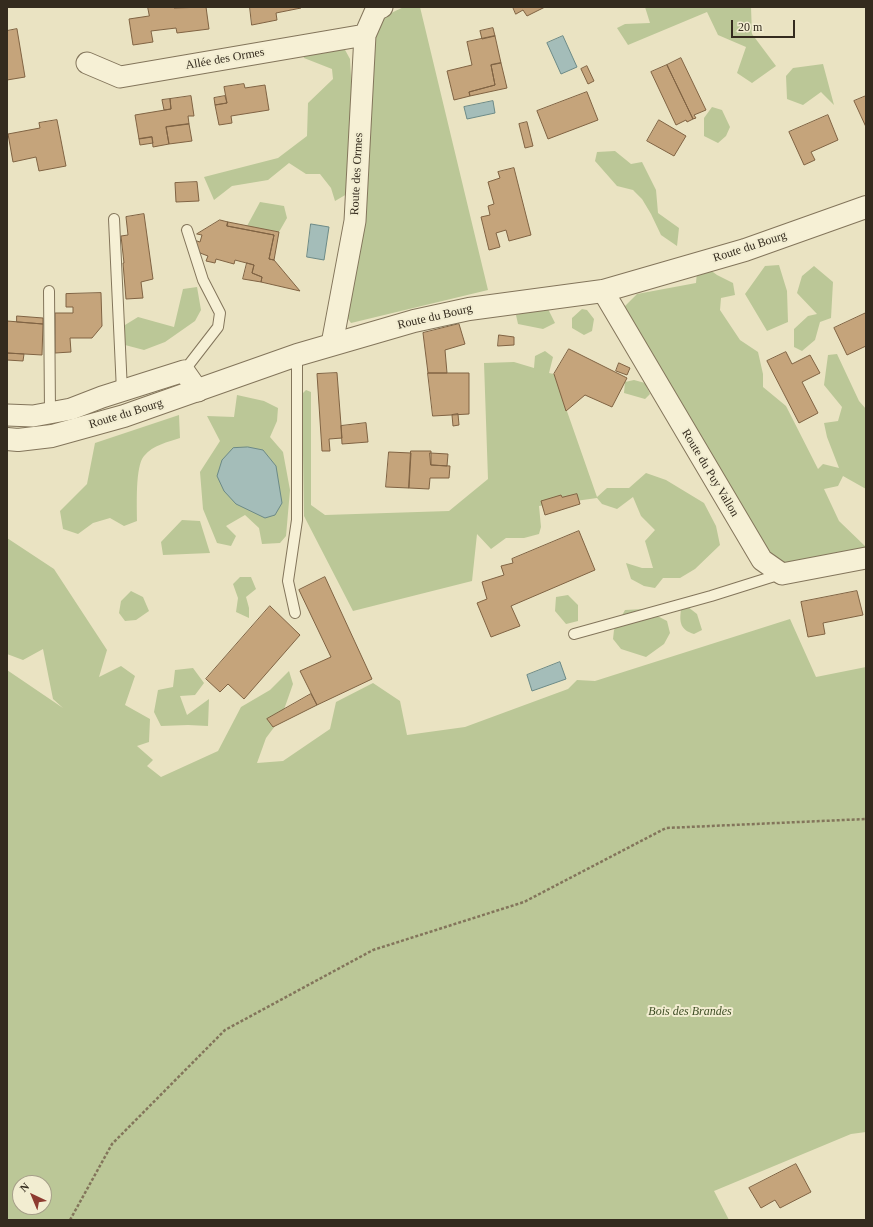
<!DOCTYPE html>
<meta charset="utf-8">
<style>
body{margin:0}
#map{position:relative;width:873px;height:1227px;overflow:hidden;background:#eae3c2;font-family:Georgia,serif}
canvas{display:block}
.frame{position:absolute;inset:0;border:8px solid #342b1e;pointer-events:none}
.north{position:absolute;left:12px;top:1175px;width:40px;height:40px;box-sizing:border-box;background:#f2edd1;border:1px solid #a69f89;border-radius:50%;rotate:316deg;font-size:11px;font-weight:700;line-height:16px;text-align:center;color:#342b1e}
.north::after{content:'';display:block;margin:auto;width:14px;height:18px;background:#8d3b30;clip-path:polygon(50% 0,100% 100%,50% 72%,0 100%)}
.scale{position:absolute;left:731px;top:20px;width:64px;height:18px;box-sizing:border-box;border:2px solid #342b1e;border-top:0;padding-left:5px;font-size:12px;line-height:14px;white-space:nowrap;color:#342b1e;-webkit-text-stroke:3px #f2edd1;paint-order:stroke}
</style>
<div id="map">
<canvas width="873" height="1227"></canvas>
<div class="frame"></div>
<div class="north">N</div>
<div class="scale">20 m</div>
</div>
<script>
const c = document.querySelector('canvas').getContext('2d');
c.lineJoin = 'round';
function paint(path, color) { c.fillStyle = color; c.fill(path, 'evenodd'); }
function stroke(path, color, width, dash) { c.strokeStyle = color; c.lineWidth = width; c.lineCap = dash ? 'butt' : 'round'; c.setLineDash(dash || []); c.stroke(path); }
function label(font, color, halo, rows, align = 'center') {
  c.font = font + ' Georgia,serif'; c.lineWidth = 4; c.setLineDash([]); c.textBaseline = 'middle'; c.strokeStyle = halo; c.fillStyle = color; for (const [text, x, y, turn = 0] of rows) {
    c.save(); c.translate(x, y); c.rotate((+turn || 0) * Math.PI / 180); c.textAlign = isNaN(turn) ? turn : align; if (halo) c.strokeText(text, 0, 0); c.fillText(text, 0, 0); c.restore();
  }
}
const green = new Path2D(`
 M 404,7 L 420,7 L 488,290 L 351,323 L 346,316 L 373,47 C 380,21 379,18 404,7 Z
 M 645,7 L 751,7 L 752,34 L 776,66 L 752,83 L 737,73 L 746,47 L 718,35 L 707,12 L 628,45 L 617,28 L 625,24 L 650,23 Z
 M 300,41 L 344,48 L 350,59 L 353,110 L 347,194 L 335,201 L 331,188 L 320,174 L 306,174 L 289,163 L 268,180 L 232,186 L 214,200 L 204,177 L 278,158 L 307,136 L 308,103 L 333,79 L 332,69 L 304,58 Z
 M 823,64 L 834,105 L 821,92 L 803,105 L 787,99 L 786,76 L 793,68 Z
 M 712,107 L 722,110 L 730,127 L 726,136 L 718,143 L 704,136 L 704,118 Z
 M 615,151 L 631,164 L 642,162 L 656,190 L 658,213 L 679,228 L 677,246 L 661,235 L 651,214 L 642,199 L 633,190 L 617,186 L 595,161 L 597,152 Z
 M 260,202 L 284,206 L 287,218 L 279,232 L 247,226 Z
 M 779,265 L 787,291 L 788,322 L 767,331 L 745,294 L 765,266 Z
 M 814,266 L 833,282 L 831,318 L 820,322 L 815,340 L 802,351 L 794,347 L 794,329 L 808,316 L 817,314 L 797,293 L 802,276 Z
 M 706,267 L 717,275 L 733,283 L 735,295 L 721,298 L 720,310 L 740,340 L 758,352 L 763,374 L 763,387 L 786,406 L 818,469 L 823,464 L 839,468 L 827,437 L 824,423 L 838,421 L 842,407 L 824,385 L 828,355 L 837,354 L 859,401 L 866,409 L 866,489 L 843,476 L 838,486 L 824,489 L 839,521 L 866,547 L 866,551 L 782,565 L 766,551 L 624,307 L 637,294 L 696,283 L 697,272 Z
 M 197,287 L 201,310 L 195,321 L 165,342 L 144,350 L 125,345 L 125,325 L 138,317 L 174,327 L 183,289 Z
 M 547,307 L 555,323 L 543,329 L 518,324 L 516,315 Z
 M 582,309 L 587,310 L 594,319 L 592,331 L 584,335 L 572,328 L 572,318 Z
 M 545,351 L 553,357 L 549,373 L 554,374 L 597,497 L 607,488 L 629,488 L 646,473 L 666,480 L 704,503 L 716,526 L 720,545 L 695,569 L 680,578 L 663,578 L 655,588 L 644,586 L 631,579 L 626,563 L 642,568 L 653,568 L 645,541 L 655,530 L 641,516 L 633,497 L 617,509 L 602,504 L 597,498 L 539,506 L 541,527 L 539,534 L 524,538 L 506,538 L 491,549 L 477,534 L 472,581 L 353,611 L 304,516 L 302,394 L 306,390 L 311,392 L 311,505 L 325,515 L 449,511 L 488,479 L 484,363 L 514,362 L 534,368 L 535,356 Z
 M 634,380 L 645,383 L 650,394 L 645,399 L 624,393 L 625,382 Z
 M 237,395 L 264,401 L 278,408 L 277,421 L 270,437 L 283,452 L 290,490 L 286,536 L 280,543 L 262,544 L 259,528 L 245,515 L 226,526 L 236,536 L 231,546 L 217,543 L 203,509 L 200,472 L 220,441 L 207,416 L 234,417 Z
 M 179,415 L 180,438 C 168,442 153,445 144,456 C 135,466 137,507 137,521 L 124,526 L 110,518 L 93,523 L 78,534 L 63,529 L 60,511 L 87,484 L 95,443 Z
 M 182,520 L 200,521 L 210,553 L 163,555 L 161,542 Z
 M 7,538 L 54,569 L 107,650 L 99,677 L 121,666 L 135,676 L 125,705 L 150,719 L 149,742 L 137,746 L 153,760 L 147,766 L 161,777 L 218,751 L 241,707 L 270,690 L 289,671 L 293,684 L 281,718 L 266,738 L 257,763 L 283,761 L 330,729 L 336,702 L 373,683 L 400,701 L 407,735 L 465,727 L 568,689 L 577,680 L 595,681 L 790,619 L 816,677 L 866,667 L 866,1132 L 851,1134 L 714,1191 L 729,1220 L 7,1220 L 7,670 L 63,708 L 53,699 L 43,649 L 23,660 L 7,654 ZM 20,1183 L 44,1183 L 44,1207 L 20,1207 Z
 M 240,577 L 251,577 L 256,589 L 246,597 L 249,608 L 249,618 L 236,612 L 238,598 L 233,584 Z
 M 131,591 L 143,597 L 149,611 L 136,620 L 125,621 L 119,613 L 121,601 Z
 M 568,595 L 578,605 L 578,621 L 566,624 L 555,611 L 556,597 Z
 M 688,607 L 697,614 L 702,630 L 694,634 C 681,630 679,623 681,610 Z
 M 644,609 L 667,621 L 670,633 L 664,644 L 646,657 L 621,649 L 613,639 L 614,630 L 625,610 Z
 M 193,668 L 204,683 L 195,695 L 180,696 L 187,715 L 209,699 L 208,726 L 188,725 L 161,726 L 154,712 L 158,690 L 173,687 L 175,670 Z`);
const water = new Path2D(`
 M 563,36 L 577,67 L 561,74 L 547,43 Z
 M 493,101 L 495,113 L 467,119 L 464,107 Z
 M 311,224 L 329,227 L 324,260 L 307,257 Z
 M 248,447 L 263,450 L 276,466 L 282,503 L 275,515 L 265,518 L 236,504 L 224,491 L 217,476 L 222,460 L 233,448 Z
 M 560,662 L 566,679 L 532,691 L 527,675 Z`);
const building = new Path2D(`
 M 148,7 L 174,7 L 174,8 L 206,7 L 209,29 L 177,33 L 176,28 L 151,31 L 153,42 L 133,45 L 129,19 L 149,16 Z
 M 250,7 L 301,7 L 301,8 L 276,13 L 277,20 L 252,25 Z
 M 513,7 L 545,7 L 527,16 L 523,10 L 516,14 Z
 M 493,28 L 495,36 L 482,39 L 480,31 Z
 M 17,29 L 25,77 L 7,80 L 7,31 Z
 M 495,36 L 501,63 L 491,65 L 495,85 L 469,92 L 470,96 L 454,100 L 447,71 L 472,65 L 467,42 Z
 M 681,58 L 706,110 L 694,115 L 696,118 L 693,119 L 667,65 Z
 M 501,63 L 507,88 L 470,96 L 469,92 L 495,85 L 491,65 Z
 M 667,65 L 693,119 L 687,122 L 686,120 L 676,125 L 651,72 Z
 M 587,66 L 594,81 L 588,84 L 581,69 Z
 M 244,84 L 245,88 L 265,85 L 269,110 L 231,116 L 232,123 L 219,125 L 215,105 L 227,103 L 224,87 Z
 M 587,92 L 598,120 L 548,139 L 537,111 Z
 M 191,96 L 194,116 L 188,116 L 189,124 L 166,127 L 169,144 L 153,147 L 152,137 L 139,139 L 135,115 L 171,109 L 170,99 Z
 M 225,96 L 227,103 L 215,105 L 214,98 Z
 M 866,96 L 866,127 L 854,101 Z
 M 170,99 L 171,109 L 164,110 L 162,100 Z
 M 828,115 L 838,140 L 811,152 L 815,160 L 804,165 L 789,132 Z
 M 57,120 L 66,166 L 39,171 L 36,157 L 13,162 L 8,134 L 40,128 L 39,123 Z
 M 659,120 L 686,136 L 674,156 L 647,141 Z
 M 527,122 L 533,146 L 525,148 L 519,124 Z
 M 189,124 L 192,141 L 169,144 L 166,127 Z
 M 152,137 L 153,143 L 140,145 L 139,139 Z
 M 514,168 L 531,235 L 509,241 L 506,230 L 496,233 L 500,247 L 489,250 L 481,217 L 490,215 L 488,206 L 494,204 L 488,182 L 500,178 L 498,172 Z
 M 197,182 L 199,201 L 176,202 L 175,183 Z
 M 144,214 L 153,279 L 141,282 L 143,298 L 126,299 L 123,263 L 124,263 L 121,236 L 128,235 L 126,217 Z
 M 220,220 L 228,222 L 227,226 L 274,235 L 269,259 L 274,260 L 300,291 L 261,282 L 262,277 L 252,273 L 254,265 L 235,260 L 234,264 L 216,259 L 215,263 L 206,261 L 208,256 L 200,253 L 191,239 L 200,242 L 202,235 L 197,234 Z
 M 228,222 L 279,232 L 274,260 L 269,259 L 274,235 L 227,226 Z
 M 247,263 L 254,265 L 252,273 L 262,277 L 261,282 L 243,279 Z
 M 101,293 L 102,326 L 92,338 L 70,338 L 71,352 L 55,353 L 55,313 L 73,313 L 73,307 L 66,307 L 66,294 Z
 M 866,313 L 866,346 L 847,355 L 834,328 Z
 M 17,316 L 43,318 L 43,324 L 17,322 Z
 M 7,321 L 43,324 L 42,355 L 7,353 Z
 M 459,324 L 465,344 L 445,350 L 447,373 L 428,373 L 423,333 Z
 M 499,335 L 514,337 L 514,345 L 498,346 Z
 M 569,349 L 627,378 L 612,407 L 585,395 L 566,411 L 554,374 Z
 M 786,352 L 792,364 L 810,355 L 820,373 L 802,382 L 818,413 L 799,423 L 767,361 Z
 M 7,353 L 24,354 L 23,361 L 7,360 Z
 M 619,363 L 630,368 L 627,375 L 616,371 Z
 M 337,373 L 342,438 L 329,439 L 330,451 L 322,451 L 317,374 Z
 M 428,373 L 469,373 L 469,414 L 433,416 Z
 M 458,414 L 459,425 L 453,426 L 452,415 Z
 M 366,423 L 368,442 L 342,444 L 341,426 Z
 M 411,451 L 431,451 L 431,465 L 450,466 L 449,478 L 430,478 L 429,489 L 409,488 Z
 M 389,452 L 411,453 L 409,488 L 386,487 Z
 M 430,453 L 448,454 L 447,466 L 431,465 Z
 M 577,494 L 580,504 L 545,515 L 541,501 L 561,495 L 562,497 Z
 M 579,531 L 595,570 L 511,606 L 520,626 L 491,637 L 477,603 L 487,599 L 482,582 L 504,575 L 501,566 L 513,563 L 512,559 Z
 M 325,577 L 372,679 L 317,705 L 300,671 L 331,657 L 299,590 Z
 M 857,591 L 863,615 L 823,623 L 825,634 L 808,637 L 801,602 Z
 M 270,606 L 300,635 L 244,699 L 228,684 L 220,692 L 206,679 Z
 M 311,694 L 317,705 L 273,727 L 267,719 Z
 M 796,1164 L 811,1192 L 780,1208 L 775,1200 L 761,1208 L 749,1188 Z`);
const path = new Path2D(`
 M 70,1220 L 112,1144 L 225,1030 L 373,950 L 524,902 L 666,828 L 866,819`);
const service = new Path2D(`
 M 114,219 L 122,391
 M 49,291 L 50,412
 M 184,371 L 218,327 L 220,313 L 203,280 L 187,230
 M 295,613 L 288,581 L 297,520 L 297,355
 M 574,634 L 711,596 L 781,574`);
const minor = new Path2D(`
 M 87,63 L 120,77 L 365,35
 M 603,291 L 762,560 L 782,574 L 866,558
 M 332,344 L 355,221 L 365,35 L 376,10 L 382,7
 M 7,415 L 33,416 L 71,409 L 102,397 L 184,371 L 198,391`);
const tertiary = new Path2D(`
 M 7,439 L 18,440 L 52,436 L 124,416 L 297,355 L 414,321 L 469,309 L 603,291 L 745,250 L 866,207`);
const streetNames = [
 ["Allée des Ormes",225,59,-10],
 ["Route des Ormes",357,174,-87],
 ["Route du Bourg",750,247,-18],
 ["Route du Bourg",435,317,-13],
 ["Route du Bourg",126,414,-17],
 ["Route du Puy Vallon",710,473,59]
];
const parkNames = [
 ["Bois des Brandes",690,1012]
];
paint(green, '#bbc797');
paint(water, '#a4bdb9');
stroke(water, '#6c8a87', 1);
paint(building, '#c5a47b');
stroke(building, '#806343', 1);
stroke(service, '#83755b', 12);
stroke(minor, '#83755b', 23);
stroke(tertiary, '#83755b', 24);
stroke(path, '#83755b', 2.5, [3, 2]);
stroke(service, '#f6f0d5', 10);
stroke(minor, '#f6f0d5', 21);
stroke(tertiary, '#f6f0d5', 22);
label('12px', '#342b1e', '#f2edd1', streetNames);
label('italic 12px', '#3f4e26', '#f2edd1', parkNames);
</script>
